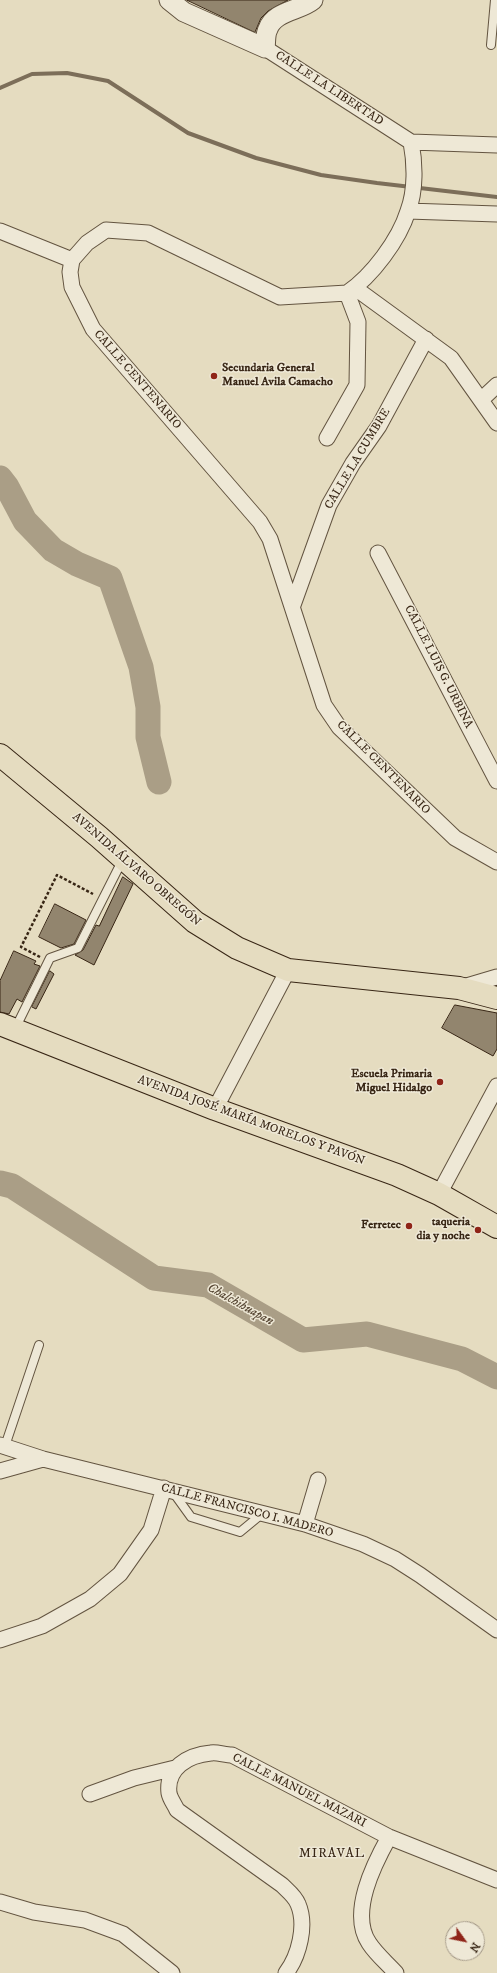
<!DOCTYPE html>
<meta charset="utf-8">
<style>
body{margin:0}
#map{position:relative;width:497px;height:1973px;overflow:hidden;background:#e5dcc0;font-family:"IM FELL DW Pica",serif}
canvas{display:block}
.north{position:absolute;left:445px;top:1921px;width:40px;height:40px;box-sizing:border-box;background:#eee8d6;border:1px solid #a59a89;border-radius:50%;rotate:123deg;font-size:11px;font-weight:700;line-height:16px;text-align:center;color:#382615}
.north::after{content:'';display:block;margin:auto;width:14px;height:18px;background:#8f2418;clip-path:polygon(50% 0,100% 100%,50% 72%,0 100%)}
</style>
<div id="map">
<canvas width="497" height="1973"></canvas>
<div class="north">N</div>
</div>
<script>
const c = document.querySelector('canvas').getContext('2d');
c.lineJoin = 'round';
function stroke(path, color, width, dash) { c.strokeStyle = color; c.lineWidth = width; c.lineCap = dash ? 'butt' : 'round'; c.setLineDash(dash || []); c.stroke(path); }
function paint(path, color) { c.fillStyle = color; c.fill(path, 'evenodd'); }
function label(font, color, halo, rows, align = 'center') {
  c.font = font + ' "IM FELL DW Pica",serif'; c.lineWidth = 3; c.setLineDash([]); c.textBaseline = 'middle'; c.strokeStyle = halo; c.fillStyle = color; for (const [text, x, y, turn = 0] of rows) {
    c.save(); c.translate(x, y); c.rotate((+turn || 0) * Math.PI / 180); c.textAlign = isNaN(turn) ? turn : align; if (halo) c.strokeText(text, 0, 0); c.fillText(text, 0, 0); c.restore();
  }
}
const stream = new Path2D(`
 M 0,88 L 32,74 L 67,73 L 108,81 L 188,133 L 256,158 L 321,175 L 377,183 L 497,197`);
const river = new Path2D(`
 M 0,478 L 7,487 L 25,521 L 53,550 L 77,564 L 110,578 L 141,667 L 148,707 L 148,737 L 159,782
 M 0,1183 L 12,1186 L 154,1278 L 208,1285 L 303,1340 L 367,1334 L 462,1359 L 497,1377`);
const building = new Path2D(`
 M 187,0 L 288,0 L 268,11 L 261,18 L 255,32 Z
 M 123,877 L 133,884 L 94,965 L 75,955 L 83,950 L 96,925 L 99,926 Z
 M 55,904 L 86,920 L 74,944 L 61,948 L 39,937 Z
 M 14,951 L 36,961 L 34,964 L 40,966 L 22,1002 L 17,999 L 9,1014 L 0,1012 L 0,981 Z
 M 50,971 L 54,974 L 36,1009 L 32,1007 Z
 M 455,1005 L 497,1013 L 497,1049 L 493,1056 L 442,1028 Z`);
const path = new Path2D(`
 M 40,957 L 21,947 L 57,875 L 93,894`);
const service = new Path2D(`
 M 491,45 L 495,0
 M 15,1029 L 50,958 L 78,948 L 123,859
 M 5,1446 L 39,1345
 M 173,1492 L 191,1517 L 240,1532 L 263,1513`);
const minor = new Path2D(`
 M 265,48 L 411,142 L 497,145
 M 411,142 C 415,163 416,190 408,211 C 399,240 372,276 347,293 L 280,297 L 148,233 L 106,230 L 87,243 L 72,260 L 70,272 L 72,287 L 93,329 L 260,522 L 270,539 L 324,705 L 339,727 L 455,838 L 497,862
 M 408,211 L 497,214
 M 0,231 L 72,260
 M 355,288 L 451,358 L 497,423
 M 481,400 L 497,385
 M 327,438 L 357,385 L 358,322 L 347,293
 M 378,553 L 497,781
 M 293,605 L 329,505 L 353,463 L 379,426 L 426,339
 M 460,988 L 497,977
 M 215,1109 L 288,970
 M 439,1194 L 497,1086
 M 0,1445 L 43,1459 L 305,1524 L 363,1544 L 395,1559 L 420,1575 L 497,1630
 M 0,1471 L 43,1459
 M 305,1524 L 318,1480
 M 0,1640 L 42,1626 L 90,1599 L 120,1574 L 151,1530 L 164,1488
 M 90,1794 L 134,1778 L 175,1768
 M 389,1837 C 374,1864 349,1913 369,1943 C 376,1954 387,1963 396,1973
 M 0,1902 L 34,1912 L 85,1920 L 123,1934 L 172,1973
 M 286,1973 C 299,1956 307,1925 298,1904 C 295,1896 288,1891 282,1885 L 177,1810 C 175,1805 170,1799 169,1793 C 166,1768 188,1755 211,1753 C 217,1752 225,1755 232,1755 L 389,1837 L 497,1880`);
const tertiary = new Path2D(`
 M 169,0 L 184,12 L 265,48 C 266,42 265,34 268,29 C 274,11 300,11 313,0`);
const primary = new Path2D(`
 M 0,755 L 99,837 L 195,922 L 237,948 L 288,970 L 459,988 L 497,998
 M 0,1024 L 215,1109 L 397,1175 L 439,1194 L 497,1227`);
const markers = [
 [214,376,4,"#8f2418"],
 [440,1082,4,"#8f2418"],
 [409,1226,4,"#8f2418"],
 [478,1230,4,"#8f2418"]
];
const streetNames = [
 ["CALLE LA LIBERTAD",329,89,33],
 ["CALLE CENTENARIO",137,380,49],
 ["CALLE LA CUMBRE",358,459,-59],
 ["CALLE LUIS G. URBINA",438,667,63],
 ["CALLE CENTENARIO",383,768,45],
 ["AVENIDA ÁLVARO OBREGÓN",136,870,41],
 ["AVENIDA JOSÉ MARÍA MORELOS Y PAVÓN",251,1121,20],
 ["CALLE FRANCISCO I. MADERO",247,1511,15],
 ["CALLE MANUEL MAZARI",299,1791,27]
];
const poiNames = [
 ["Secundaria General",222,369,"left"],
 ["Manuel Avila Camacho",222,383,"left"],
 ["Escuela Primaria",432,1075],
 ["Miguel Hidalgo",432,1089],
 ["taqueria",470,1223],
 ["dia y noche",470,1237],
 ["Ferretec",401,1226]
];
const waterNames = [
 ["Chalchihuapan",240,1305,29]
];
const neighbourhoodNames = [
 ["MIRAVAL",332,1854]
];
stroke(stream, '#7c6e59', 4);
stroke(river, '#aa9e86', 25);
paint(building, '#92856e');
stroke(building, '#382615', 1);
stroke(service, '#635440', 10);
stroke(minor, '#635440', 17);
stroke(tertiary, '#635440', 21);
stroke(primary, '#382615', 24);
stroke(path, '#382615', 2.5, [3, 2]);
stroke(service, '#eee8d6', 8);
stroke(minor, '#eee8d6', 15);
stroke(tertiary, '#eee8d6', 19);
stroke(primary, '#e5dcc0', 22);
for (const [x, y, r, color] of markers) { const dot = new Path2D(); dot.arc(x, y, r, 0, 2 * Math.PI); c.fillStyle = color; c.fill(dot); stroke(dot, '#eee8d6', 1.5); }
label('12px', '#382615', '#eee8d6', streetNames);
label('bold 12px', '#382615', '#eee8d6', poiNames, 'right');
label('italic 13px', '#5a4a37', '#eee8d6', waterNames);
c.letterSpacing = '1px';
label('13px', '#382615', '#eee8d6', neighbourhoodNames);
c.letterSpacing = '0px';
</script>
